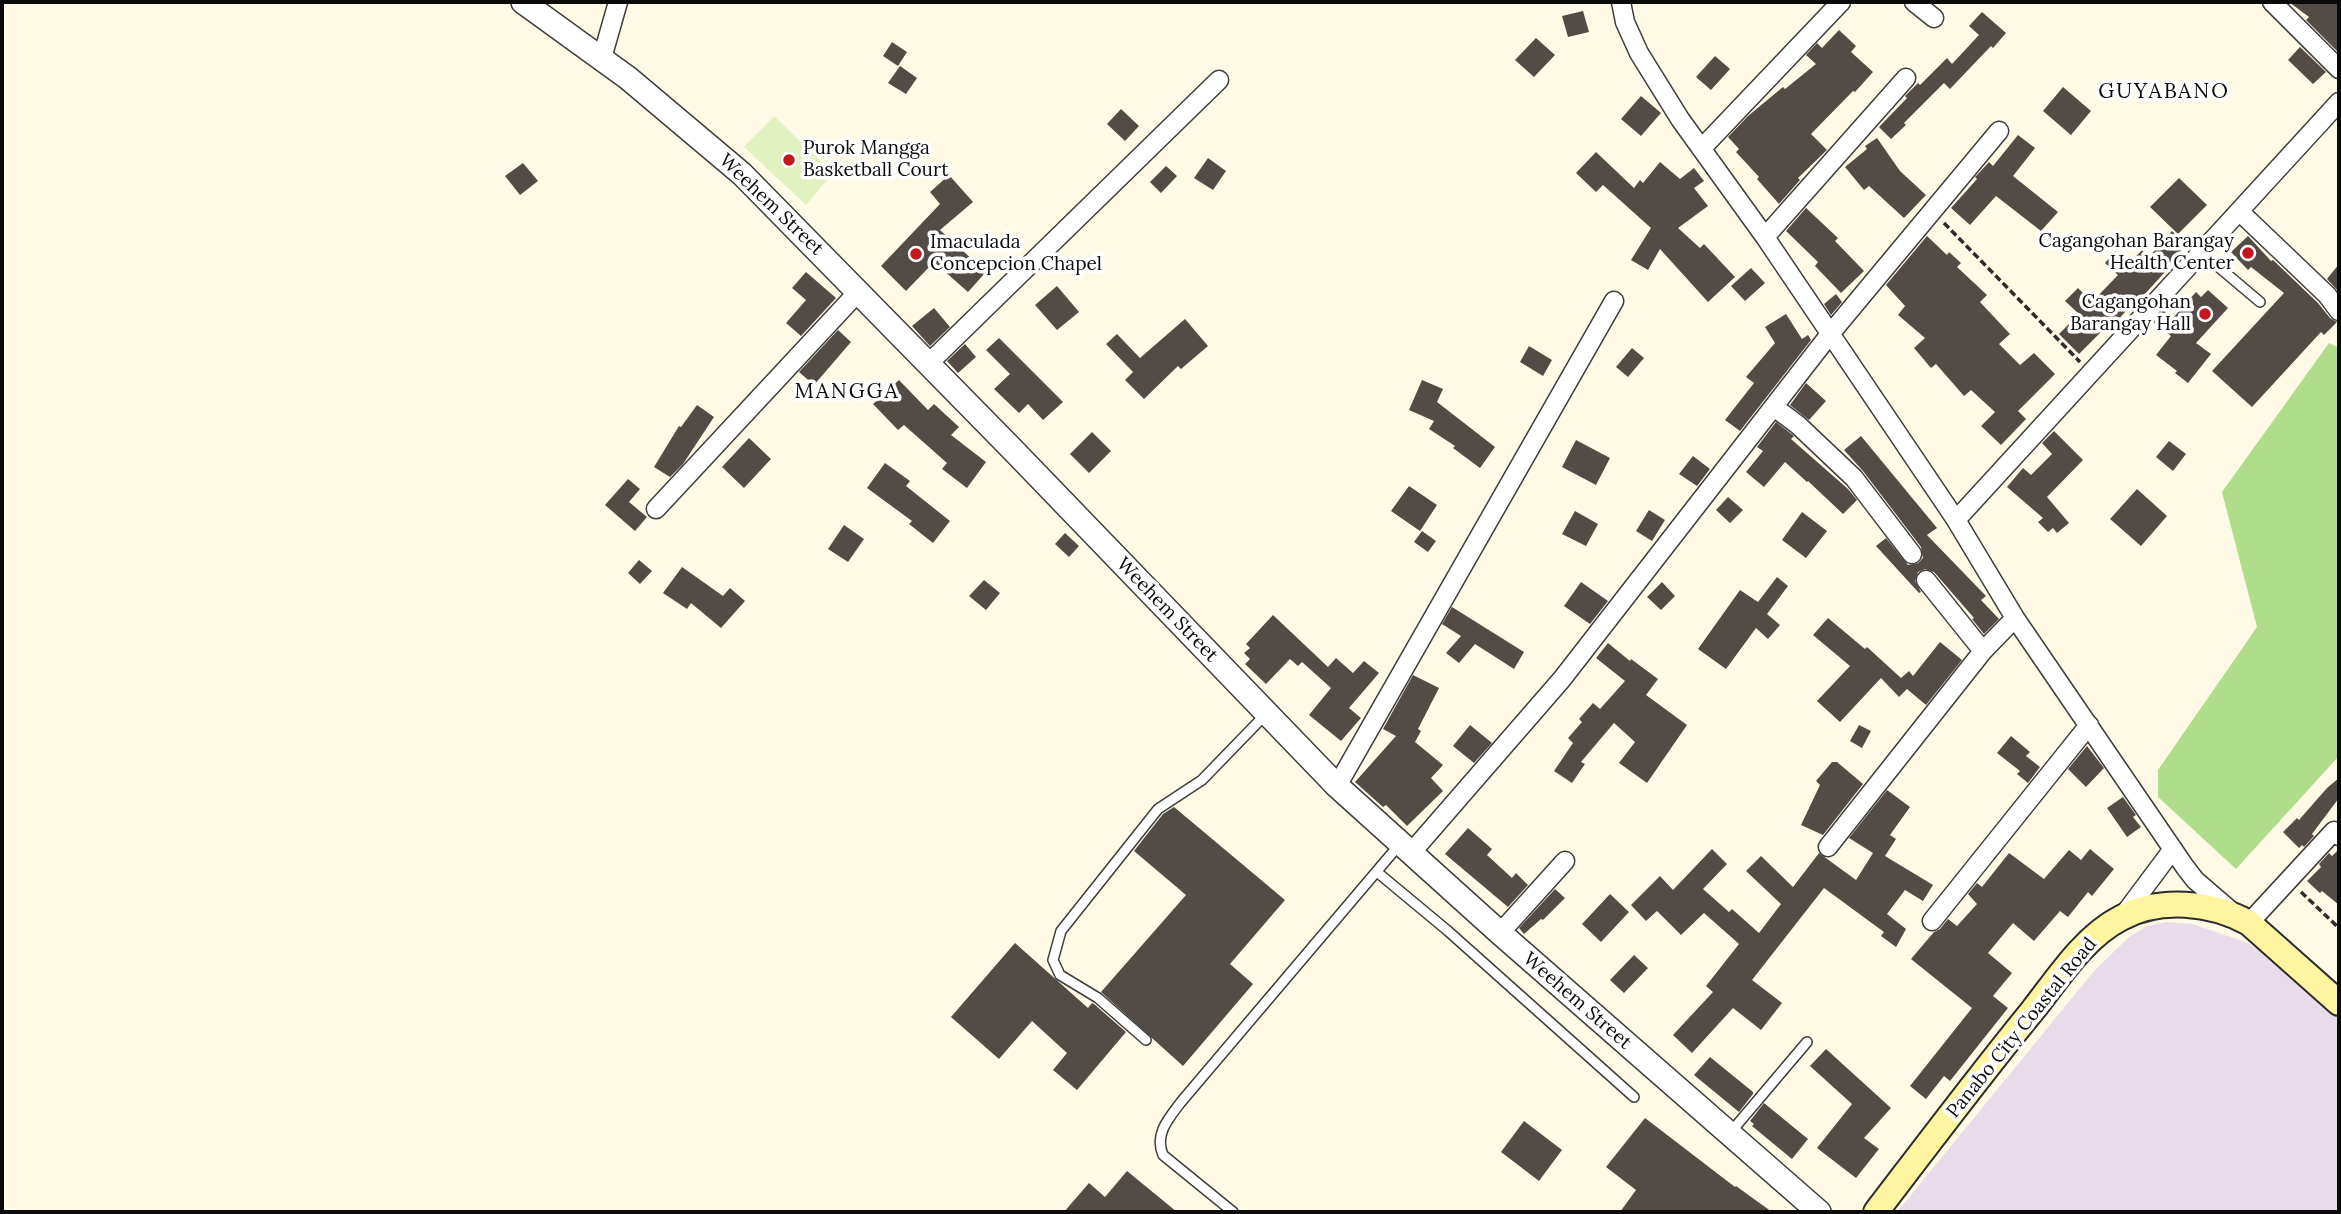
<!DOCTYPE html>
<style>
body{margin:0}
#map{position:relative;width:2341px;height:1214px;overflow:hidden;background:#fffae6;font-family:Lora,serif}
canvas{display:block}
.frame{position:absolute;inset:0;border:4px solid #0a0a0a;pointer-events:none}
</style>
<div id="map">
<canvas width="2341" height="1214"></canvas>
<div class="frame"></div>
</div>
<script>
const c = document.querySelector('canvas').getContext('2d');
c.lineJoin = 'round';
function paint(path, color) { c.fillStyle = color; c.fill(path, 'evenodd'); }
function stroke(path, color, width, dash) { c.strokeStyle = color; c.lineWidth = width; c.lineCap = dash ? 'butt' : 'round'; c.setLineDash(dash || []); c.stroke(path); }
function label(font, color, halo, rows, align = 'center') {
  c.font = font + ' Lora,serif'; c.lineWidth = 7; c.setLineDash([]); c.textBaseline = 'middle'; c.strokeStyle = halo; c.fillStyle = color; for (const [text, x, y, turn = 0] of rows) {
    c.save(); c.translate(x, y); c.rotate((+turn || 0) * Math.PI / 180); c.textAlign = isNaN(turn) ? turn : align; if (halo) c.strokeText(text, 0, 0); c.fillText(text, 0, 0); c.restore();
  }
}
const industrial = new Path2D(`
 M 2166,922 L 2193,924 L 2248,943 L 2267,955 L 2339,1019 L 2339,1212 L 1897,1212 L 2094,971 L 2129,937 L 2147,926 Z`);
const forest = new Path2D(`
 M 2329,343 L 2339,348 L 2339,756 L 2236,869 L 2158,797 L 2158,770 L 2257,627 L 2222,492 Z`);
const pitch = new Path2D(`
 M 774,116 L 833,173 L 806,205 L 744,147 Z`);
const building = new Path2D(`
 M 2289,2 L 2339,2 L 2339,53 L 2306,20 L 2309,17 Z
 M 1583,11 L 1589,32 L 1568,37 L 1562,16 Z
 M 1982,12 L 2006,33 L 1993,48 L 1991,46 L 1950,89 L 1944,83 L 1904,123 L 1906,125 L 1891,139 L 1879,127 L 1907,98 L 1905,96 L 1918,83 L 1920,85 L 1947,58 L 1952,64 L 1979,35 L 1969,26 Z
 M 1839,30 L 1856,46 L 1851,52 L 1873,72 L 1855,92 L 1853,91 L 1811,134 L 1827,150 L 1798,178 L 1800,180 L 1779,204 L 1757,179 L 1759,177 L 1736,152 L 1739,149 L 1728,137 L 1748,116 L 1783,87 L 1785,89 L 1816,64 L 1806,55 L 1817,43 L 1822,48 Z
 M 1536,38 L 1555,55 L 1534,77 L 1515,60 Z
 M 892,42 L 907,52 L 898,66 L 883,56 Z
 M 2300,47 L 2326,72 L 2313,84 L 2288,60 Z
 M 1715,56 L 1730,69 L 1711,90 L 1696,77 Z
 M 900,66 L 917,78 L 906,94 L 888,83 Z
 M 2063,87 L 2091,111 L 2071,135 L 2043,111 Z
 M 1641,96 L 1661,113 L 1641,136 L 1621,119 Z
 M 1121,109 L 1139,126 L 1125,141 L 1107,124 Z
 M 2018,135 L 2035,148 L 2013,176 L 2058,212 L 2041,231 L 1996,196 L 1970,225 L 1951,208 L 1977,179 L 1975,177 L 1978,174 L 1989,162 L 1993,166 Z
 M 1877,138 L 1900,171 L 1926,195 L 1904,218 L 1869,186 L 1864,190 L 1845,167 L 1867,149 L 1865,146 Z
 M 1596,152 L 1634,188 L 1640,180 L 1643,183 L 1660,162 L 1680,179 L 1694,168 L 1704,181 L 1694,188 L 1708,206 L 1678,228 L 1700,248 L 1704,244 L 1735,277 L 1708,302 L 1660,249 L 1648,270 L 1631,260 L 1651,228 L 1603,185 L 1596,192 L 1576,173 Z
 M 1208,158 L 1226,171 L 1213,190 L 1194,178 Z
 M 523,163 L 538,181 L 520,195 L 505,176 Z
 M 1166,166 L 1177,176 L 1161,193 L 1150,182 Z
 M 949,175 L 973,202 L 940,230 L 986,272 L 968,292 L 934,262 L 906,291 L 881,266 L 940,204 L 930,192 Z
 M 2179,178 L 2207,205 L 2178,234 L 2150,207 Z
 M 1806,208 L 1838,238 L 1835,241 L 1864,271 L 1841,293 L 1815,266 L 1818,262 L 1786,231 Z
 M 2172,231 L 2187,244 L 2163,270 L 2165,272 L 2144,295 L 2146,296 L 2136,307 L 2134,306 L 2125,312 L 2109,330 L 2106,327 L 2079,354 L 2059,334 L 2079,314 L 2065,301 L 2078,288 L 2092,302 L 2118,275 L 2105,263 L 2115,251 L 2129,264 L 2142,250 L 2149,257 Z
 M 1927,236 L 1947,255 L 1949,252 L 1961,263 L 1957,267 L 1987,295 L 1980,302 L 2010,334 L 1999,344 L 2020,365 L 2034,353 L 2055,374 L 2018,411 L 2026,419 L 2001,445 L 1981,426 L 1995,412 L 1971,390 L 1964,396 L 1936,364 L 1931,368 L 1914,348 L 1925,338 L 1898,315 L 1905,306 L 1886,285 Z
 M 2248,236 L 2271,261 L 2273,260 L 2318,303 L 2330,318 L 2337,322 L 2324,335 L 2321,332 L 2252,407 L 2212,371 L 2284,293 L 2251,267 L 2248,270 L 2231,252 Z
 M 2339,264 L 2339,292 L 2327,279 Z
 M 1751,268 L 1765,283 L 1745,301 L 1731,286 Z
 M 806,272 L 836,298 L 801,336 L 786,323 L 806,300 L 792,288 Z
 M 1057,286 L 1079,312 L 1057,330 L 1035,305 Z
 M 2208,290 L 2228,308 L 2196,343 L 2211,354 L 2188,383 L 2175,373 L 2177,371 L 2156,355 L 2171,336 L 2153,322 L 2163,310 L 2173,318 L 2196,292 L 2201,297 Z
 M 1836,294 L 1842,302 L 1831,315 L 1824,304 Z
 M 934,308 L 950,327 L 930,346 L 912,326 Z
 M 1786,314 L 1802,339 L 1808,335 L 1811,340 L 1740,431 L 1725,420 L 1754,383 L 1746,377 L 1775,343 L 1765,327 Z
 M 1185,319 L 1208,346 L 1181,369 L 1178,366 L 1144,399 L 1125,380 L 1133,372 L 1106,344 L 1117,334 L 1140,358 Z
 M 838,330 L 851,342 L 814,385 L 799,372 Z
 M 999,338 L 1063,402 L 1043,420 L 1028,404 L 1019,413 L 994,389 L 1010,374 L 986,350 Z
 M 965,344 L 976,357 L 958,373 L 947,361 Z
 M 1529,346 L 1552,360 L 1543,376 L 1520,362 Z
 M 1632,348 L 1644,358 L 1628,377 L 1616,367 Z
 M 899,380 L 928,410 L 934,404 L 959,427 L 951,435 L 986,462 L 967,488 L 942,469 L 947,463 L 904,425 L 898,430 L 873,404 Z
 M 1422,380 L 1443,389 L 1437,402 L 1495,447 L 1480,468 L 1453,448 L 1455,446 L 1429,429 L 1434,421 L 1409,410 Z
 M 1806,383 L 1826,401 L 1809,420 L 1790,405 Z
 M 697,405 L 714,417 L 683,464 L 670,477 L 654,467 L 679,426 L 681,427 Z
 M 1776,422 L 1794,436 L 1791,439 L 1848,489 L 1857,500 L 1843,514 L 1808,481 L 1807,482 L 1785,462 L 1764,487 L 1746,472 L 1763,451 L 1757,447 Z
 M 2054,431 L 2083,460 L 2047,497 L 2069,523 L 2057,533 L 2053,528 L 2048,532 L 2038,522 L 2043,518 L 2007,487 L 2023,468 L 2031,475 L 2052,454 L 2042,443 Z
 M 1092,432 L 1111,451 L 1089,473 L 1070,454 Z
 M 1861,436 L 1937,528 L 1927,535 L 1986,596 L 1981,600 L 1999,619 L 1984,634 L 1972,619 L 1974,618 L 1934,572 L 1925,569 L 1918,572 L 1915,581 L 1921,592 L 1919,593 L 1876,546 L 1886,538 L 1908,565 L 1918,563 L 1923,558 L 1921,547 L 1863,471 L 1844,450 Z
 M 749,438 L 771,459 L 744,488 L 722,467 Z
 M 1576,440 L 1610,458 L 1596,485 L 1562,467 Z
 M 2169,441 L 2186,454 L 2173,471 L 2156,457 Z
 M 1693,456 L 1710,469 L 1697,486 L 1679,474 Z
 M 885,463 L 910,481 L 906,486 L 950,521 L 933,543 L 909,524 L 912,521 L 867,488 Z
 M 628,479 L 640,489 L 629,502 L 647,517 L 635,531 L 605,505 Z
 M 1409,486 L 1437,505 L 1420,531 L 1391,511 Z
 M 2137,489 L 2167,516 L 2141,546 L 2110,519 Z
 M 1728,497 L 1743,510 L 1730,523 L 1716,510 Z
 M 1649,510 L 1665,520 L 1652,541 L 1636,531 Z
 M 1575,511 L 1598,524 L 1586,546 L 1562,534 Z
 M 1802,512 L 1827,531 L 1806,558 L 1782,540 Z
 M 844,525 L 864,539 L 848,562 L 828,549 Z
 M 1422,531 L 1436,541 L 1428,552 L 1414,542 Z
 M 1065,533 L 1079,546 L 1069,557 L 1055,544 Z
 M 639,560 L 652,571 L 640,584 L 628,573 Z
 M 682,567 L 723,596 L 730,588 L 745,601 L 721,628 L 691,603 L 687,609 L 663,593 Z
 M 1777,577 L 1788,586 L 1767,614 L 1780,625 L 1768,639 L 1756,628 L 1726,669 L 1698,649 L 1740,590 L 1758,602 Z
 M 984,580 L 1000,593 L 986,610 L 969,596 Z
 M 1581,582 L 1608,601 L 1590,624 L 1564,606 Z
 M 1662,582 L 1675,596 L 1661,610 L 1647,597 Z
 M 1452,607 L 1524,652 L 1514,669 L 1475,644 L 1459,663 L 1446,653 L 1461,636 L 1442,624 Z
 M 1273,615 L 1328,667 L 1336,658 L 1353,673 L 1364,661 L 1379,673 L 1349,708 L 1361,718 L 1341,741 L 1309,715 L 1331,688 L 1302,662 L 1298,666 L 1290,659 L 1266,684 L 1245,664 L 1250,659 L 1244,653 L 1250,648 L 1246,644 Z
 M 1828,618 L 1865,649 L 1867,647 L 1901,678 L 1909,671 L 1913,676 L 1940,642 L 1962,660 L 1926,705 L 1907,689 L 1899,697 L 1881,678 L 1840,722 L 1817,701 L 1850,666 L 1813,635 Z
 M 1608,643 L 1630,661 L 1631,659 L 1658,679 L 1646,695 L 1687,725 L 1647,783 L 1619,763 L 1635,742 L 1614,723 L 1581,762 L 1585,764 L 1572,783 L 1554,771 L 1573,743 L 1568,738 L 1582,722 L 1579,719 L 1593,703 L 1600,709 L 1625,681 L 1596,658 Z
 M 1413,675 L 1439,688 L 1418,729 L 1421,731 L 1415,742 L 1443,765 L 1431,778 L 1443,791 L 1407,826 L 1386,805 L 1383,807 L 1355,782 L 1396,736 L 1383,729 Z
 M 1470,725 L 1492,743 L 1474,763 L 1453,746 Z
 M 1859,725 L 1871,731 L 1862,748 L 1850,741 Z
 M 2011,736 L 2030,752 L 2026,756 L 2040,767 L 2028,783 L 2017,774 L 2020,771 L 1997,753 Z
 M 2087,746 L 2104,768 L 2086,787 L 2068,769 Z
 M 1832,762 L 1837,762 L 1863,784 L 1823,835 L 1801,825 L 1820,785 L 1816,781 Z
 M 2339,778 L 2339,798 L 2312,834 L 2314,836 L 2304,847 L 2302,845 L 2299,848 L 2283,832 L 2297,818 L 2299,820 L 2327,788 Z
 M 1887,790 L 1910,807 L 1890,835 L 1896,839 L 1885,856 L 1933,885 L 1923,901 L 1905,890 L 1887,914 L 1906,929 L 1896,947 L 1881,936 L 1884,932 L 1824,888 L 1752,980 L 1782,1003 L 1761,1030 L 1733,1008 L 1692,1053 L 1673,1035 L 1713,992 L 1706,986 L 1739,944 L 1704,913 L 1681,935 L 1657,911 L 1646,921 L 1631,905 L 1660,876 L 1673,890 L 1712,849 L 1727,864 L 1703,889 L 1729,912 L 1732,909 L 1759,933 L 1781,904 L 1746,871 L 1761,856 L 1793,887 L 1819,853 L 1856,880 L 1873,853 L 1849,838 Z
 M 2123,797 L 2136,815 L 2133,817 L 2141,827 L 2127,837 L 2107,808 Z
 M 1174,807 L 1285,900 L 1230,964 L 1253,984 L 1183,1066 L 1101,992 L 1186,895 L 1134,851 L 1163,814 Z
 M 1468,828 L 1492,849 L 1487,855 L 1512,878 L 1516,873 L 1528,885 L 1508,907 L 1445,854 Z
 M 2090,849 L 2114,869 L 2092,896 L 2088,892 L 2068,917 L 2060,911 L 2034,941 L 2013,923 L 1988,953 L 2012,973 L 1993,996 L 2008,1008 L 1950,1081 L 1944,1076 L 1926,1099 L 1910,1086 L 1972,1008 L 1911,959 L 1934,932 L 1940,929 L 1948,919 L 1957,926 L 1977,904 L 1968,894 L 1977,883 L 1982,887 L 2009,853 L 2044,879 L 2069,850 L 2081,860 Z
 M 2339,849 L 2339,905 L 2322,891 L 2320,893 L 2307,881 L 2321,867 L 2319,864 L 2329,853 L 2332,856 Z
 M 1555,889 L 1565,898 L 1543,920 L 1541,919 L 1524,934 L 1519,928 Z
 M 1610,894 L 1629,912 L 1601,942 L 1582,924 Z
 M 1015,943 L 1088,1008 L 1092,1003 L 1094,1004 L 1126,1032 L 1077,1090 L 1053,1070 L 1067,1053 L 1032,1021 L 999,1059 L 951,1017 Z
 M 1634,955 L 1648,968 L 1624,993 L 1610,980 Z
 M 1826,1049 L 1891,1108 L 1864,1138 L 1879,1149 L 1856,1178 L 1817,1148 L 1852,1104 L 1810,1066 Z
 M 1710,1057 L 1753,1092 L 1753,1094 L 1739,1112 L 1694,1075 Z
 M 1764,1103 L 1808,1139 L 1792,1159 L 1752,1126 L 1754,1124 L 1750,1121 Z
 M 1645,1118 L 1735,1187 L 1736,1186 L 1772,1212 L 1620,1212 L 1636,1190 L 1606,1167 Z
 M 1524,1121 L 1562,1150 L 1539,1181 L 1501,1152 Z
 M 1127,1171 L 1177,1212 L 1064,1212 L 1089,1183 L 1105,1197 Z`);
const path = new Path2D(`
 M 1944,223 L 2080,362
 M 2301,892 L 2339,928`);
const service = new Path2D(`
 M 2202,253 L 2260,302
 M 1377,872 L 1448,931 L 1634,1097
 M 1146,1040 L 1098,998 L 1060,975 L 1053,960 L 1061,931 L 1158,809 L 1202,780 L 1265,715
 M 1730,1133 L 1807,1042
 M 1233,1212 L 1163,1155 C 1154,1134 1169,1118 1181,1102 L 1399,845`);
const minor = new Path2D(`
 M 1621,2 L 1625,22 L 1639,53 L 1680,119 L 1765,237 L 1956,520 L 2015,618 L 2185,867 L 2195,880 L 2231,911
 M 1914,2 L 1934,18
 M 2272,2 L 2339,69
 M 602,58 L 618,2
 M 1702,148 L 1841,2
 M 2240,212 L 2327,295 L 2339,311
 M 1765,237 L 1906,78
 M 929,363 L 1219,80
 M 1774,407 L 1798,425 L 1854,478 L 1912,554
 M 656,509 L 859,291
 M 1956,520 L 2339,102
 M 1926,580 L 1983,651
 M 1337,786 L 1614,301
 M 1828,847 L 1983,651 L 2015,618
 M 1411,853 L 1562,679 L 1830,334 L 1999,131
 M 2123,916 L 2173,849
 M 1932,921 L 2089,725
 M 2249,923 L 2334,831 L 2339,836
 M 1500,933 L 1565,861`);
const tertiary = new Path2D(`
 M 523,2 L 628,78 L 742,174 L 1013,450 L 1337,786 L 1500,933 L 1819,1212`);
const secondary = new Path2D(`
 M 1876,1212 C 1928,1144 1979,1076 2033,1010 C 2058,978 2084,937 2121,918 C 2160,897 2211,902 2249,923 L 2339,1003`);
const markers = [
 [789,160,7,"#c31820"],
 [2248,253,7,"#c31820"],
 [916,254,7,"#c31820"],
 [2205,314,7,"#c31820"]
];
const poiNames = [
 ["Purok Mangga",803,149],
 ["Basketball Court",803,171],
 ["Cagangohan Barangay",2234,242,"right"],
 ["Health Center",2234,264,"right"],
 ["Imaculada",930,243],
 ["Concepcion Chapel",930,265],
 ["Cagangohan",2191,303,"right"],
 ["Barangay Hall",2191,325,"right"]
];
const streetNames = [
 ["Weehem Street",771,205,44],
 ["Weehem Street",1167,610,46],
 ["Weehem Street",1577,1001,41],
 ["Panabo City Coastal Road",2022,1028,-51]
];
const neighbourhoodNames = [
 ["GUYABANO",2164,92],
 ["MANGGA",847,392]
];
paint(industrial, '#e9dcea');
paint(forest, '#b0dd8c');
paint(pitch, '#e1f2c0');
paint(building, '#534b45');
stroke(service, '#3d3d3d', 12);
stroke(minor, '#3d3d3d', 21);
stroke(tertiary, '#3d3d3d', 26);
stroke(secondary, '#2c2c2c', 28);
stroke(path, '#2c2c2c', 3.5, [7, 3.5]);
stroke(service, '#fff', 9);
stroke(minor, '#fff', 18);
stroke(tertiary, '#fff', 23);
stroke(secondary, '#fff5a1', 24);
for (const [x, y, r, color] of markers) { const dot = new Path2D(); dot.arc(x, y, r, 0, 2 * Math.PI); c.fillStyle = color; c.fill(dot); stroke(dot, '#fff', 2.5); }
label('19px', '#0a0a0a', '#fff', poiNames, 'left');
label('19px', '#0a0a0a', '#fff', streetNames);
c.letterSpacing = '2px';
label('21px', '#0a0a0a', '#fff', neighbourhoodNames);
c.letterSpacing = '0px';
</script>
